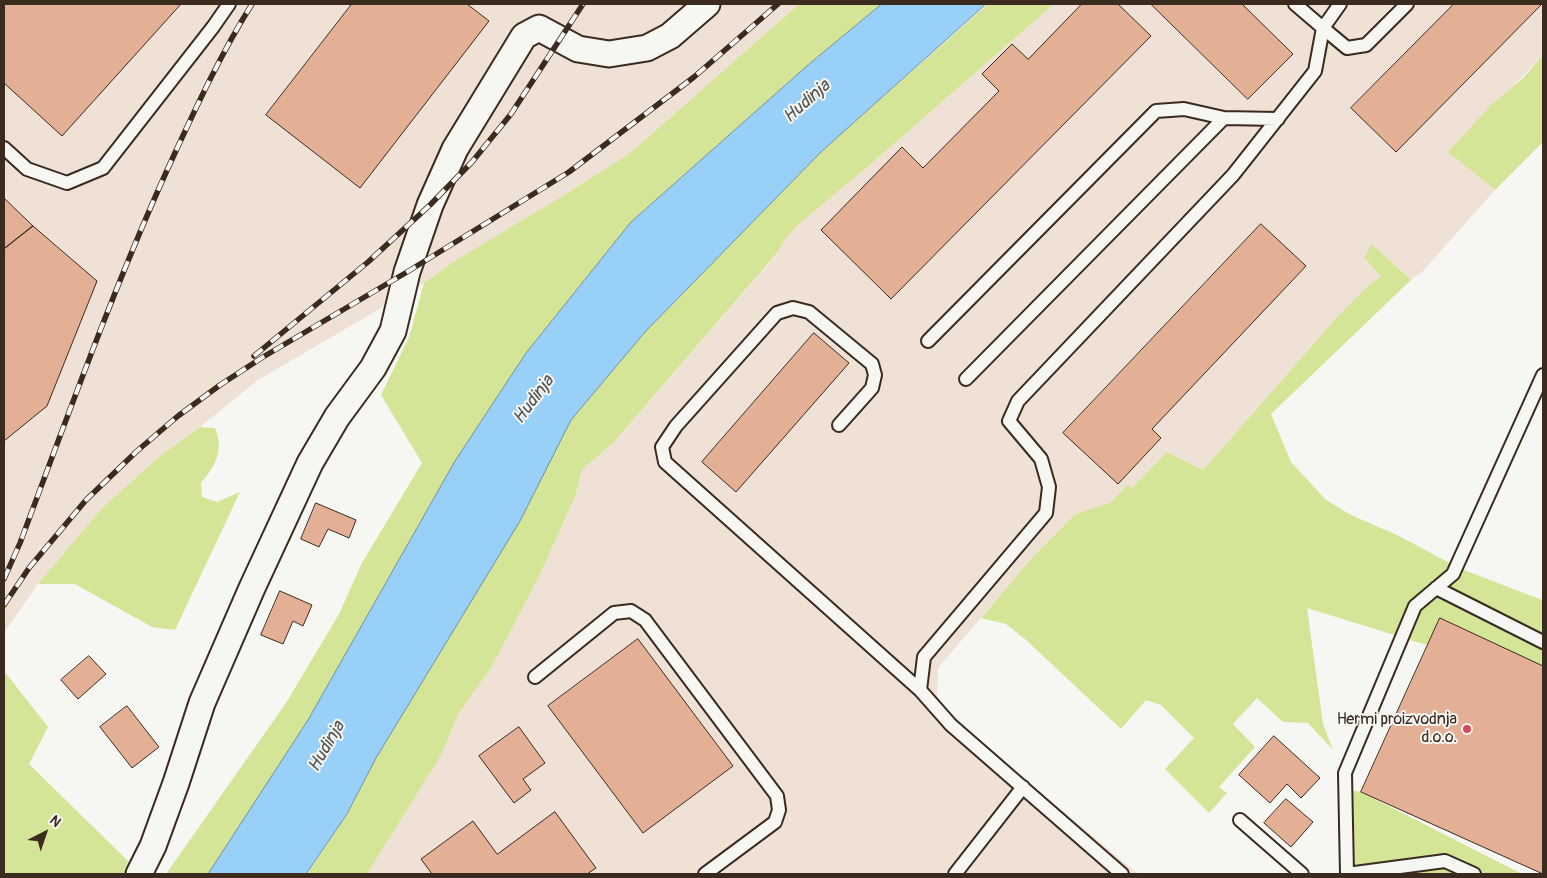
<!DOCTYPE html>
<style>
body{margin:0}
#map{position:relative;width:1547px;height:878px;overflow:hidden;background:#f6f6f2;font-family:Pangolin,sans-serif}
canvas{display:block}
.frame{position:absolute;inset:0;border:5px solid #3b2a1e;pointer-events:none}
.north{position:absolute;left:20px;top:808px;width:50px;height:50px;-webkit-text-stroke:4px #f6f6f2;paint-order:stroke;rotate:41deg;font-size:14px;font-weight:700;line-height:20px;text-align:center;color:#3b2a1e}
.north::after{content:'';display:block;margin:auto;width:18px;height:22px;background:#3b2a1e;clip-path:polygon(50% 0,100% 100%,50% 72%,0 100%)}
</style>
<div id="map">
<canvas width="1547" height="878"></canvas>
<div class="frame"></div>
<div class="north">N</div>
</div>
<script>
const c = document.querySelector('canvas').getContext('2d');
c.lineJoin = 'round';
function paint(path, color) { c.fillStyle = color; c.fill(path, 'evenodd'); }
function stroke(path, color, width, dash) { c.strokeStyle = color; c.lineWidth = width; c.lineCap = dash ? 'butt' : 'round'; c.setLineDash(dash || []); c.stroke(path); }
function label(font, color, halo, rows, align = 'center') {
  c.font = font + ' Pangolin,sans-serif'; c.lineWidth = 4; c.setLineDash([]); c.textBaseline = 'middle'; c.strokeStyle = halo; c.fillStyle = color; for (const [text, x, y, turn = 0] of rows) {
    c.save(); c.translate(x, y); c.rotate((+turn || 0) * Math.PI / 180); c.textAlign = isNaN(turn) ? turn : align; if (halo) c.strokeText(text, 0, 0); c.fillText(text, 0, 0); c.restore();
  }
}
const built = new Path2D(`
 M 4,4 L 799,4 L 630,153 L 569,192 L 456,260 L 424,283 L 258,380 L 200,427 L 161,455 L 102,508 L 38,584 L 4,633 Z
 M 1054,4 L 1543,4 L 1543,55 L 1449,151 L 1495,190 L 1423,271 L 1411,280 L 1373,245 L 1381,276 L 1369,285 L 1338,316 L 1203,470 L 1167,452 L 1132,488 L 1127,485 L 1109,504 L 1075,514 L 1030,560 L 938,668 L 937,696 L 951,718 L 1138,874 L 367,874 L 440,757 L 459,713 L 491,668 L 539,577 L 575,497 L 582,470 L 614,442 L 778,253 L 785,239 L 799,224 L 872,163 Z`);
const green = new Path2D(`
 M 799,4 L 882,4 L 808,65 L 631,222 L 526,353 L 455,461 L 311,715 L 216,864 L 208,874 L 166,874 L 286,703 L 339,614 L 362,563 L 422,463 L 381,395 L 409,337 L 424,283 L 456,260 L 569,192 L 630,153 Z
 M 988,4 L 1054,4 L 872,163 L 799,224 L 785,239 L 778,252 L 614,442 L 582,470 L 575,497 L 539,577 L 491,668 L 459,713 L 440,757 L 367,874 L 307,874 L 348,813 L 376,758 L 520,520 L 571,420 L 645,332 L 821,152 Z
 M 1543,55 L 1543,142 L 1495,190 L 1448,152 L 1491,105 L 1524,77 Z
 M 1372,244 L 1411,280 L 1271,414 L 1291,462 L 1326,500 L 1351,515 L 1399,536 L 1459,568 L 1542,600 L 1543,599 L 1543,681 L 1307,608 L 1323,724 L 1333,750 L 1308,723 L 1283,722 L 1257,698 L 1233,724 L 1255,747 L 1219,787 L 1227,793 L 1209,813 L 1165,769 L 1194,738 L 1161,705 L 1146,700 L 1121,729 L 1026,640 L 1006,624 L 981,618 L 1030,560 L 1075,514 L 1110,503 L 1127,485 L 1132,488 L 1167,452 L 1203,470 L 1338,316 L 1369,285 L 1381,276 L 1364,258 Z
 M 200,427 L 215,428 C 224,451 216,465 201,483 L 202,497 L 217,502 L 240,492 L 175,630 L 152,627 L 75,584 L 38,584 L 102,508 L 161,455 Z
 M 4,671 L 48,727 L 29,764 L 128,861 L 124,874 L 4,874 Z
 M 1340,788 L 1361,792 L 1522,874 L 1340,874 Z`);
const water = new Path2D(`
 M 882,4 L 986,4 L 821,152 L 645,332 L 571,420 L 520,521 L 376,758 L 347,814 L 306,874 L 208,874 L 308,720 L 455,461 L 526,353 L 631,222 L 808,65 Z`);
const building = new Path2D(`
 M 4,4 L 181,4 L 62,136 L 4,83 Z
 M 352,4 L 467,4 L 489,21 L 360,188 L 266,115 Z
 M 1082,4 L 1118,4 L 1151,36 L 891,299 L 821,230 L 902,147 L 923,168 L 999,91 L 982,74 L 1012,44 L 1028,59 Z
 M 1151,4 L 1242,4 L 1293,54 L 1248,99 Z
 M 1454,4 L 1542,4 L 1396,152 L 1351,108 Z
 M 4,198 L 33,226 L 4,249 Z
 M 1261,224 L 1306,266 L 1152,429 L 1161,438 L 1118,484 L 1063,433 Z
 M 33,226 L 97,281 L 47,406 L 4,441 L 4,249 Z
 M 814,333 L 849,363 L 736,492 L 702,462 Z
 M 316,503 L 356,520 L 349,538 L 328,529 L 319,547 L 301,539 Z
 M 280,591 L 312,605 L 303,626 L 293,621 L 283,644 L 261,635 Z
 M 1440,618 L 1543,666 L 1543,874 L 1361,792 Z
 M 638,639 L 733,766 L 643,833 L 548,706 Z
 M 89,656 L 106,674 L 78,699 L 61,680 Z
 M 127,706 L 159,747 L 132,768 L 100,727 Z
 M 519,727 L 545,763 L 523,779 L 531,790 L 514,803 L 479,756 Z
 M 1274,736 L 1320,778 L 1301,798 L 1287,784 L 1270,803 L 1239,775 Z
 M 1286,799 L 1313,822 L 1291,847 L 1264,823 Z
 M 555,812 L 596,868 L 587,874 L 432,874 L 421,859 L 473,821 L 497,854 Z`);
const service = new Path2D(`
 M 1340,4 L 1323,28 L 1347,48 L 1366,45 L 1407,4
 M 4,148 L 27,169 L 67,183 L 103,168 L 213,27 L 229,4
 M 928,341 L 1156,111 L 1184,109 L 1224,118 L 1278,119
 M 966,379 L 1224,118
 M 839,425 L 872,388 L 875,375 L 872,364 L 809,312 L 793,308 L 777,313 L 676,426 L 662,447 L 665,462 L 920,690
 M 1436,588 L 1543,642
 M 535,677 L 614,613 L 631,611 L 645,620 L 777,796 L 779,810 L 775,822 L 705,874
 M 1240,820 L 1302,874
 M 955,874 L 1023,787
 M 1122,874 L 951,725 L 920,690 L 924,657 L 1046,513 L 1049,487 L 1041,459 L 1009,421 L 1018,401 L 1233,175 L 1315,71 L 1323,28 L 1295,4
 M 1347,874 L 1345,773 L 1415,606 L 1453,574 L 1543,375
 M 1347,874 L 1445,861 L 1474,874`);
const minor = new Path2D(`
 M 139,874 L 153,846 L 176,783 L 202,703 L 252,588 L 310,463 L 337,417 L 373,368 L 393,331 L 407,272 L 430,205 L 455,149 L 524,36 L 539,28 L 578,49 L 609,54 L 647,48 L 670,36 L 707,4`);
const rail = new Path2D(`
 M 254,356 L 368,262 L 430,205 L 472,162 L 511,114 L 583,4
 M 4,579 L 20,543 C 69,413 116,281 174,155 C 198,103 222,52 252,4
 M 4,605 L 29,568 L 86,500 L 137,451 L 178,416 L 220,385 L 263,357 L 407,272 L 569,172 L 694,77 L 778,4`);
const markers = [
 [1467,729,5,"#d1495b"]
];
const poiNames = [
 ["Hermi proizvodnja",1457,720],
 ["d.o.o.",1457,738]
];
const waterNames = [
 ["Hudinja",807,102,-41],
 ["Hudinja",534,400,-53],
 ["Hudinja",327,747,-60]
];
paint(built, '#f0e1d6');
paint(green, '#d5e598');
paint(water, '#98d0f7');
stroke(water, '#738ea0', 1);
paint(building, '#e3b095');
stroke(building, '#3b2a1e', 1);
stroke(service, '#3b2a1e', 16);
stroke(minor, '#3b2a1e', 29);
stroke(service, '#f6f6f2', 12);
stroke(minor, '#f6f6f2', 25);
stroke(rail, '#3b2a1e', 5.5);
stroke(rail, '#f6f6f2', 4, [11]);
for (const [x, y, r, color] of markers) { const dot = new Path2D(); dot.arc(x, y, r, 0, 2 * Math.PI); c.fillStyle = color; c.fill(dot); stroke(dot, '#f6f6f2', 2); }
label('16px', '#3b2a1e', '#f6f6f2', poiNames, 'right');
label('italic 18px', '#525454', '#f6f6f2', waterNames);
</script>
